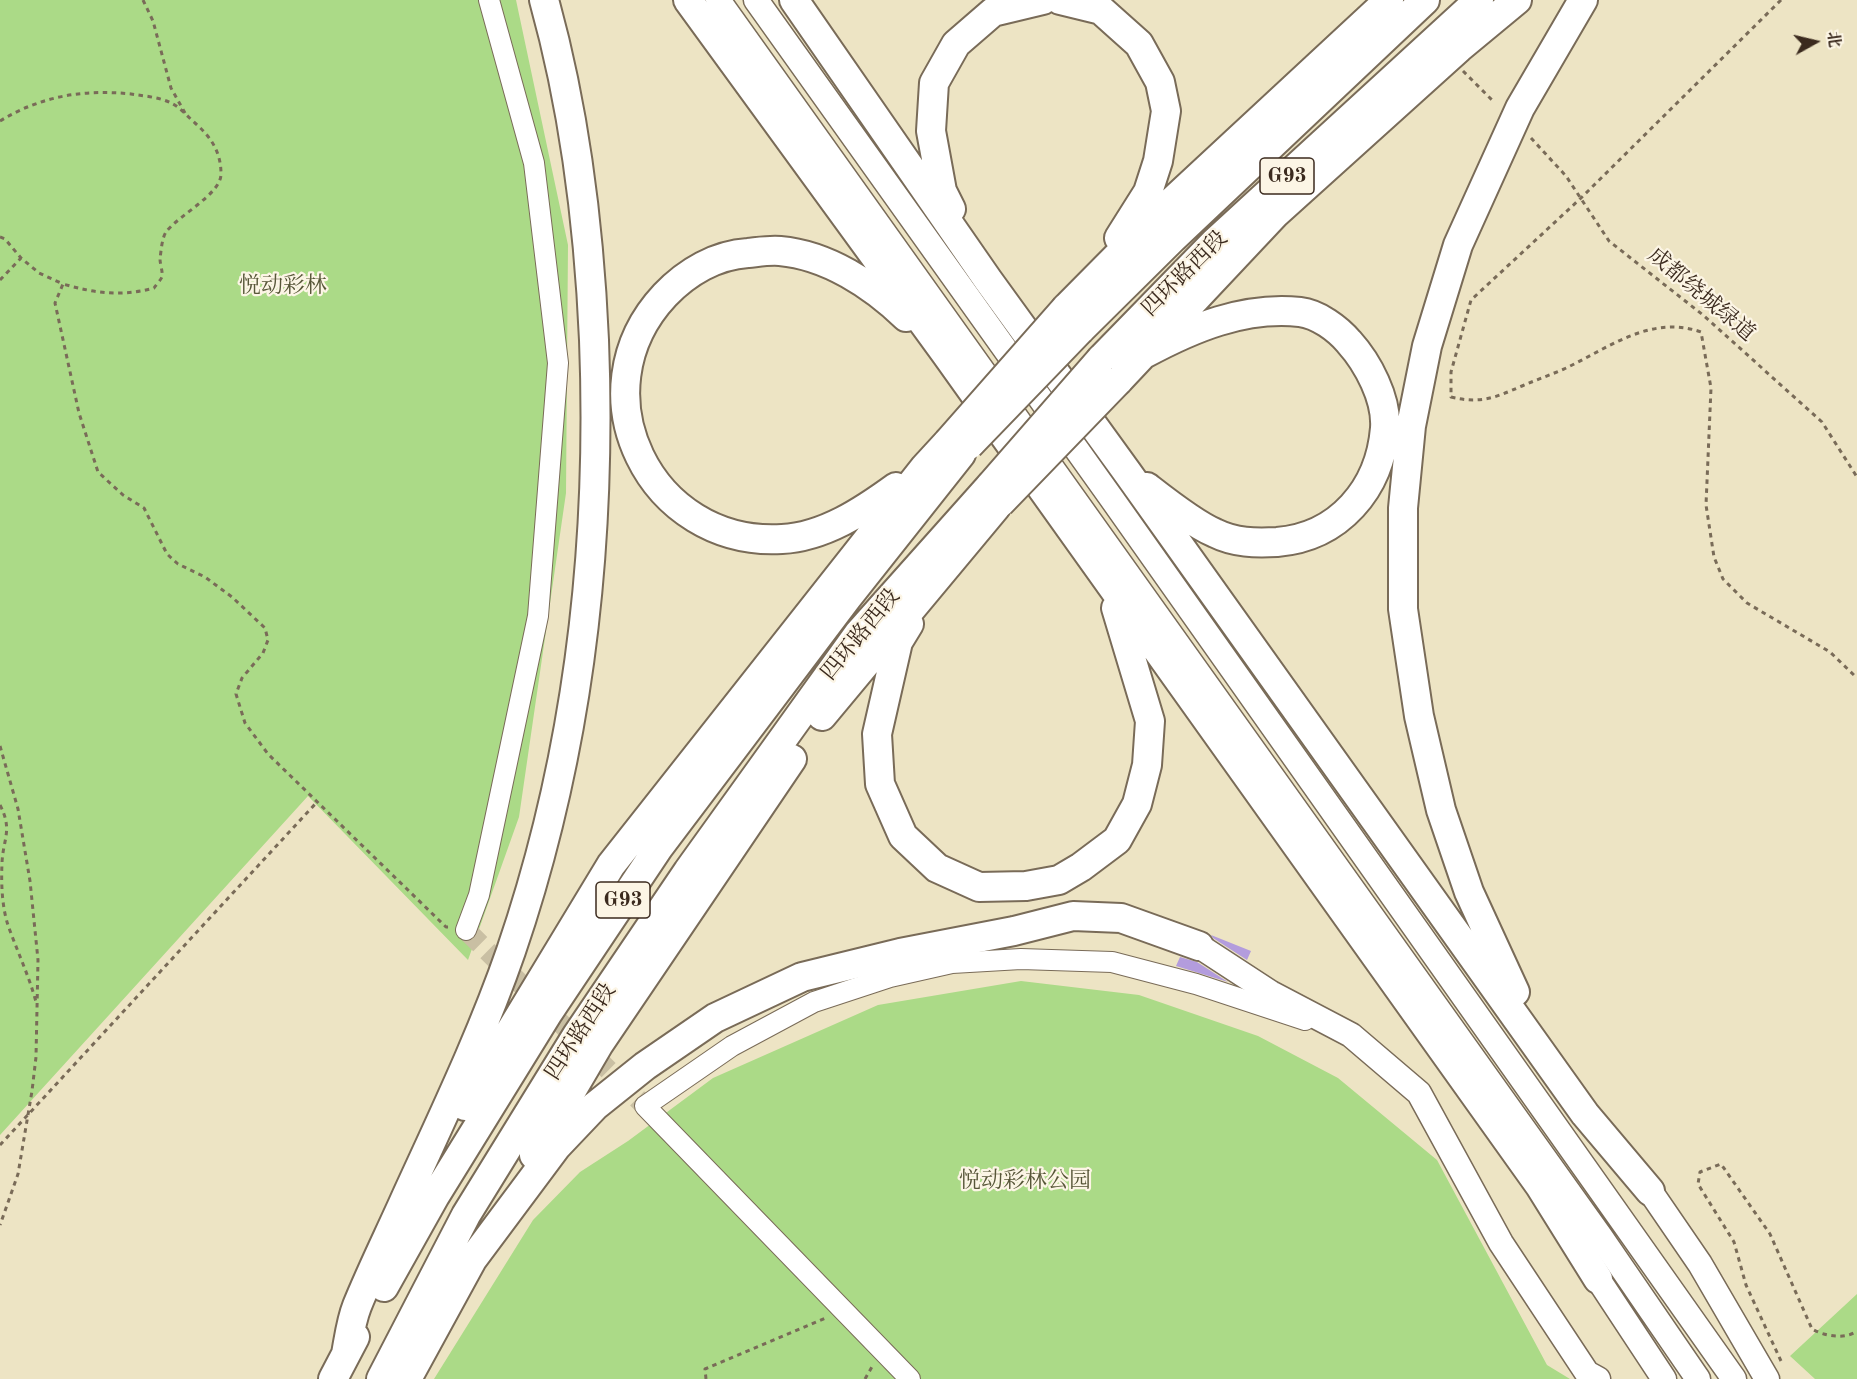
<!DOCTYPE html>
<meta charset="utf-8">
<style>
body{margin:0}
#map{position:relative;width:1857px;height:1379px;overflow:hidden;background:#ede4c4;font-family:"Old Standard TT","Noto Serif SC",serif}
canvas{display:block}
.north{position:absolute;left:1785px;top:12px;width:60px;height:60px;-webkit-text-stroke:4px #fcf5e5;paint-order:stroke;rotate:82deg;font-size:16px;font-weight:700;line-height:24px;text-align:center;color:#3b2a1e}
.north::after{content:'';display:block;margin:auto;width:21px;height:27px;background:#3b2a1e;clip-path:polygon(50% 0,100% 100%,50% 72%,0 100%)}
</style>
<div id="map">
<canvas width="1857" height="1379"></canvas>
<div class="north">北</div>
</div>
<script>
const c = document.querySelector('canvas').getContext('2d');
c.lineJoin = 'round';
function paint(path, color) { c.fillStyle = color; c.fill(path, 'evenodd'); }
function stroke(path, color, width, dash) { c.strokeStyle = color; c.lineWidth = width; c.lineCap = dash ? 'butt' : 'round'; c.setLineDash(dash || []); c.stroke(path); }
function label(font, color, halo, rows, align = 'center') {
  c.font = font + ' "Old Standard TT","Noto Serif SC",serif'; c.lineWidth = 4.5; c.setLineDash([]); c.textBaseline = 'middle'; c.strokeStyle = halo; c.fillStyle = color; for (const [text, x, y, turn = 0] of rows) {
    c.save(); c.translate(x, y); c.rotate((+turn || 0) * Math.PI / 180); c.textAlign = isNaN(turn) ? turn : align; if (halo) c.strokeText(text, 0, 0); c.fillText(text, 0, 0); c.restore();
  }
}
const green = new Path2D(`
 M 0,0 L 516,0 L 568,245 L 566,493 L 519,817 L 468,960 L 308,796 L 0,1135 Z
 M 1021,981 L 1139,995 L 1258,1036 L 1338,1078 L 1437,1160 L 1547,1365 L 1570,1379 L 434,1379 L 533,1220 L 580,1172 L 628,1141 L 713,1078 L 878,1005 Z
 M 1857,1294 L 1857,1379 L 1815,1379 L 1790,1356 Z`);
const building = new Path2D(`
 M 1211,935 L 1251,951 L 1247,960 L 1213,938 Z
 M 1180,957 L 1197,962 L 1228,982 L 1176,966 Z`);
const minorTunnel = new Path2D(`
 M 466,930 L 645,1106`);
const path = new Path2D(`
 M 143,0 L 153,21 L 171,88 L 185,113
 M 1781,0 L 1581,198 L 1471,300 L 1451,372 L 1451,397 C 1481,404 1494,398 1522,386 C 1536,380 1550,375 1564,369 C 1607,349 1650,314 1701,332 L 1711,388 L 1706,505 L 1714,557 L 1723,579 L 1747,603 L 1830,652 L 1857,678
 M 1463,71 L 1494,102
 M 0,121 C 41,96 84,89 131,94 C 144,96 159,97 171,103 C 180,107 188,117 195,123 C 211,137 221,152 221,174 C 221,194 179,215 166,232 C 162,238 161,251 160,259 C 160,264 163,272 162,277 C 160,281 156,285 154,288 C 122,297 94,293 63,284
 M 1531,138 L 1566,176 L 1609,241 L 1703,315 L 1822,422 L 1857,477
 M 0,237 L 5,239 L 21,258
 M 0,280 L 21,258 L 39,273 L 63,284 L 55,303 L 79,413 L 98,472 L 123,495 L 144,508 L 167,554 L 178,564 L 205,577 L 232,597 L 265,628 L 268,640 L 263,653 L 242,678 L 236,694 L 245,723 L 268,754 L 446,927 L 449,927
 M 0,746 L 18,809 L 30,881 L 38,960 L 36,1057 L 32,1091 L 18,1174 L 0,1225
 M 0,805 C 13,830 3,839 2,863 C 1,884 2,909 9,928 C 18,953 29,976 36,1002
 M 0,1145 L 317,802
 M 1781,1361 L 1746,1285 L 1734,1242 L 1698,1184 L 1700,1172 L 1721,1164 L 1770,1234 L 1812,1329 C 1824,1336 1845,1340 1857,1331
 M 706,1379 L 705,1369 L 828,1317
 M 865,1379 L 873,1365`);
const minor = new Path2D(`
 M 466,930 L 479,895 L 538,616 L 558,363 L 534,163 L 489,0
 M 910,1379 L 645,1106 L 732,1046 L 814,1002 L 890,977 L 952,963 L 1021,959 L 1112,962 L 1196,984 L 1305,1020`);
const major = new Path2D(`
 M 718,0 L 1600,1236 L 1698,1379
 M 756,0 L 1112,499 L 1734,1379
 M 1199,946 L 1271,993 L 1351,1035 L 1419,1093 L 1501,1243 L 1587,1373 L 1598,1379
 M 1650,1191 L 1700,1264 L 1767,1379
 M 1598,1279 L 1664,1379`);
const highway = new Path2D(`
 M 688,0 L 946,354 L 1540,1186 L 1598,1279
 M 794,0 L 988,280 L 1127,472 L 1585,1114 L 1650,1191
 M 1060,0 L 1101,10 L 1139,44 L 1160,82 L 1166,111 L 1158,161 L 1148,192 L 1119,238
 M 951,209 L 942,191 L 931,131 L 934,83 L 956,44 L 993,12 L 1043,0
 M 1066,308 L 1167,206 L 1389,0
 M 1080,330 L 1173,238 L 1425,0
 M 1144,354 C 1192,328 1244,306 1300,312 C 1318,314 1338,329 1349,342 C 1368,363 1387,399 1385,428 C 1380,489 1339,537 1277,542 C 1255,543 1235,543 1215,533 C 1194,524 1165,501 1147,487
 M 1101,359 L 1215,242 L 1479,0
 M 1118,381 L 1276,213 L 1459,48 L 1517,0
 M 896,487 C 863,511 824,537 782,539 C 650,547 574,392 665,295 C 687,272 716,255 748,253 C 758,252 770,250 780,251 C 827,255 873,285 906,317
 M 909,624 L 898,642 L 877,734 L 880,784 L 903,836 L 937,868 L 979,887 L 1026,886 L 1059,880 L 1081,867 L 1117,840 L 1137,804 L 1147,765 L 1150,721 L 1116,608
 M 822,716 L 996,507
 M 1515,992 L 1469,892 L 1441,810 L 1419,716 L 1403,609 L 1403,508 L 1411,426 L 1427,346 L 1458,245 L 1520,108 L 1583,0
 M 465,1106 L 611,865 L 925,467 L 948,442
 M 534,1155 L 599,1044 L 792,759
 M 384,1287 L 435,1196 L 548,1013 L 659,847 L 847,598 L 961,454
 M 346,1354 C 349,1338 351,1321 357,1306 C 372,1269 390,1233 406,1197 C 443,1116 482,1035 511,951 C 578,755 602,546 594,340 C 589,226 575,111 544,0
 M 333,1379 L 355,1337
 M 381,1379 L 466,1215 L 577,1035 L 688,871 L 859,633 L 991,485
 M 407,1379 L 472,1260 L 557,1146 L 595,1106 L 645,1066 L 715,1018 L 802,977 L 900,953 L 1014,931 L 1073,916 L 1121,918 L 1199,946`);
const highwayBridge = new Path2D(`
 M 948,442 L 1066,308
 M 969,445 L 1080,330
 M 991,485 L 1101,359
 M 1000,503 L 1118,381`);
const shields = [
 [1287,176,54],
 [623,900,54]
];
const shieldNames = [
 ["G93",1287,176],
 ["G93",623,900]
];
const streetNames = [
 ["四环路西段",1185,274,-45],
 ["成都绕城绿道",1701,295,40],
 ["四环路西段",861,635,-51],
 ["四环路西段",581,1032,-57]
];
const parkNames = [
 ["悦动彩林",283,286],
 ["悦动彩林公园",1025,1181]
];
paint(green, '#abda87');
paint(building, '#b39cdd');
stroke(minorTunnel, '#c9bfa3', 20, [20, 10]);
stroke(minor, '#796b58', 22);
stroke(major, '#796b58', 27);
stroke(highway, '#796b58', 32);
stroke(path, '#796b58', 3, [4.5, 4.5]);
stroke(minor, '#fff', 20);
stroke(major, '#fff', 24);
stroke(highway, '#fff', 28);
stroke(highwayBridge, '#796b58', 32, []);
stroke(highwayBridge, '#fff', 28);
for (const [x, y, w] of shields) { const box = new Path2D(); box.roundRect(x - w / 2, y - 18, w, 36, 4.5); c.fillStyle = '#fcf5e5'; c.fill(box); stroke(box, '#3b2a1e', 1.5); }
label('bold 21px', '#3b2a1e', null, shieldNames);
label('22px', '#3b2a1e', '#fcf5e5', streetNames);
label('22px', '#575638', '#fcf5e5', parkNames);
</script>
